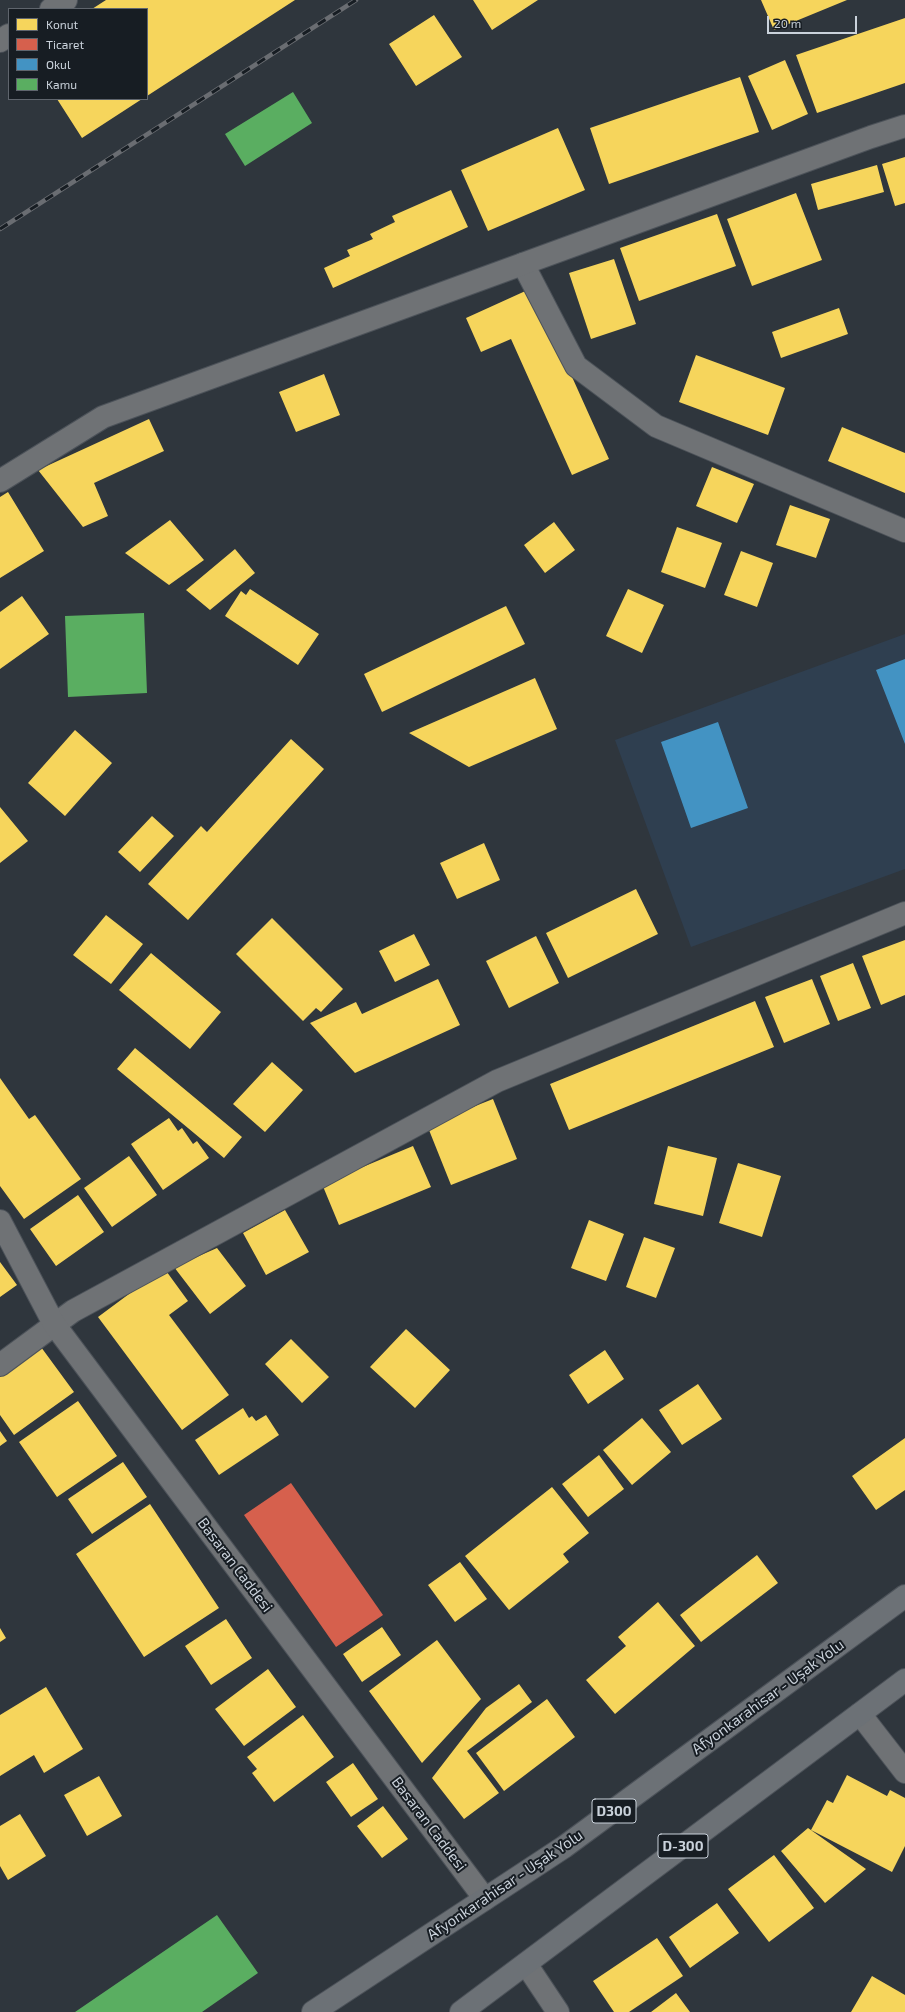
<!DOCTYPE html>
<meta charset="utf-8">
<style>
body{margin:0}
#map{position:relative;width:905px;height:2012px;overflow:hidden;background:#2f363d;font-family:"Exo 2",sans-serif}
canvas{display:block}
.legend{position:absolute;left:8px;top:8px;width:140px;height:92px;box-sizing:border-box;background:#171d23;border:1px solid #5f656d;margin:0;padding:5px 7px;list-style:none;font-size:12px;color:#cad2db}
.legend li{display:flex;align-items:center;gap:8px;height:20px}
.legend b{width:20px;border:1px solid #5f656d}
.scale{position:absolute;left:767px;top:16px;width:90px;height:18px;box-sizing:border-box;border:2px solid #cad2db;border-top:0;padding-left:5px;font-size:12px;line-height:14px;white-space:nowrap;color:#cad2db;-webkit-text-stroke:3px #171d23;paint-order:stroke}
</style>
<div id="map">
<canvas width="905" height="2012"></canvas>
<ul class="legend">
<li><b style="height:11px;background:#f6d55c"></b>Konut</li>
<li><b style="height:11px;background:#d6604d"></b>Ticaret</li>
<li><b style="height:11px;background:#4393c3"></b>Okul</li>
<li><b style="height:11px;background:#5aae61"></b>Kamu</li>
</ul>
<div class="scale">20 m</div>
</div>
<script>
const c = document.querySelector('canvas').getContext('2d');
c.lineJoin = 'round';
function paint(path, color) { c.fillStyle = color; c.fill(path, 'evenodd'); }
function stroke(path, color, width, dash) { c.strokeStyle = color; c.lineWidth = width; c.lineCap = dash ? 'butt' : 'round'; c.setLineDash(dash || []); c.stroke(path); }
function label(font, color, halo, rows, align = 'center') {
  c.font = font + ' "Exo 2",sans-serif'; c.lineWidth = 4; c.setLineDash([]); c.textBaseline = 'middle'; c.strokeStyle = halo; c.fillStyle = color; for (const [text, x, y, turn = 0] of rows) {
    c.save(); c.translate(x, y); c.rotate((+turn || 0) * Math.PI / 180); c.textAlign = isNaN(turn) ? turn : align; if (halo) c.strokeText(text, 0, 0); c.fillText(text, 0, 0); c.restore();
  }
}
const built = new Path2D(`
 M 905,634 L 905,869 L 691,947 L 615,740 Z`);
const homes = new Path2D(`
 M 106,0 L 295,0 L 147,96 L 147,9 L 92,9 Z
 M 473,0 L 538,0 L 492,30 Z
 M 761,0 L 847,0 L 774,30 Z
 M 434,15 L 462,57 L 416,86 L 389,44 Z
 M 905,18 L 905,83 L 817,113 L 796,55 Z
 M 785,60 L 808,114 L 772,130 L 748,76 Z
 M 740,77 L 759,132 L 609,184 L 590,128 Z
 M 57,99 L 142,99 L 82,138 Z
 M 558,128 L 585,190 L 488,231 L 461,170 Z
 M 905,157 L 905,203 L 895,206 L 882,164 Z
 M 877,165 L 884,192 L 818,210 L 811,184 Z
 M 451,190 L 468,227 L 333,288 L 324,268 L 350,256 L 347,250 L 373,239 L 370,234 L 395,222 L 392,216 Z
 M 796,193 L 822,260 L 752,286 L 727,219 Z
 M 717,214 L 736,266 L 639,301 L 620,248 Z
 M 614,259 L 636,324 L 591,339 L 569,273 Z
 M 532,288 L 609,459 L 572,475 L 511,339 L 481,352 L 466,318 Z
 M 839,308 L 848,334 L 781,358 L 772,332 Z
 M 696,355 L 785,388 L 768,435 L 679,402 Z
 M 324,374 L 340,415 L 296,432 L 279,392 Z
 M 149,419 L 164,451 L 94,483 L 108,516 L 83,527 L 38,470 Z
 M 842,427 L 905,453 L 905,493 L 828,461 Z
 M 712,467 L 754,484 L 737,523 L 696,506 Z
 M 8,492 L 44,551 L 0,578 L 0,497 Z
 M 790,505 L 830,519 L 816,558 L 776,545 Z
 M 170,520 L 204,560 L 169,585 L 125,553 Z
 M 554,522 L 575,550 L 545,573 L 524,545 Z
 M 677,527 L 722,543 L 705,588 L 661,572 Z
 M 235,549 L 255,573 L 210,610 L 186,590 Z
 M 741,551 L 773,563 L 757,607 L 724,595 Z
 M 250,589 L 319,634 L 298,665 L 225,616 L 241,591 L 246,595 Z
 M 628,589 L 664,605 L 642,653 L 606,636 Z
 M 22,596 L 49,634 L 0,669 L 0,612 Z
 M 506,606 L 525,644 L 382,712 L 364,674 Z
 M 535,678 L 557,729 L 469,767 L 409,733 Z
 M 75,730 L 112,763 L 65,816 L 28,783 Z
 M 291,739 L 324,769 L 188,920 L 148,884 L 201,826 L 207,832 Z
 M 0,807 L 28,841 L 0,863 Z
 M 152,816 L 174,836 L 140,872 L 118,852 Z
 M 484,843 L 500,880 L 457,899 L 440,863 Z
 M 636,889 L 658,934 L 568,978 L 546,933 Z
 M 106,915 L 143,944 L 111,984 L 73,955 Z
 M 272,918 L 343,989 L 321,1012 L 316,1008 L 303,1021 L 236,954 Z
 M 414,934 L 430,965 L 395,982 L 379,951 Z
 M 536,936 L 559,983 L 509,1008 L 486,961 Z
 M 905,940 L 905,995 L 881,1005 L 862,956 Z
 M 151,953 L 221,1012 L 190,1049 L 119,990 Z
 M 853,963 L 871,1008 L 838,1021 L 820,976 Z
 M 438,979 L 460,1025 L 355,1073 L 310,1023 L 356,1002 L 362,1014 Z
 M 812,979 L 830,1024 L 784,1043 L 765,997 Z
 M 755,1001 L 774,1047 L 569,1130 L 550,1084 Z
 M 135,1048 L 242,1137 L 224,1158 L 117,1069 Z
 M 272,1062 L 303,1090 L 265,1132 L 233,1104 Z
 M 0,1078 L 29,1119 L 35,1115 L 81,1179 L 24,1219 L 0,1186 Z
 M 493,1099 L 517,1159 L 451,1185 L 427,1125 Z
 M 169,1118 L 178,1131 L 182,1128 L 193,1144 L 197,1141 L 209,1158 L 163,1190 L 131,1144 Z
 M 413,1146 L 431,1187 L 339,1225 L 322,1184 Z
 M 668,1146 L 717,1158 L 703,1216 L 654,1204 Z
 M 129,1156 L 157,1195 L 112,1227 L 84,1188 Z
 M 738,1163 L 781,1176 L 762,1237 L 719,1223 Z
 M 78,1195 L 104,1232 L 56,1266 L 30,1229 Z
 M 285,1210 L 309,1252 L 266,1275 L 243,1233 Z
 M 589,1220 L 624,1234 L 606,1281 L 571,1268 Z
 M 644,1237 L 675,1248 L 656,1298 L 626,1287 Z
 M 217,1248 L 246,1286 L 210,1314 L 174,1267 Z
 M 0,1262 L 17,1285 L 0,1297 Z
 M 164,1268 L 188,1301 L 169,1315 L 229,1395 L 182,1430 L 98,1317 Z
 M 406,1329 L 450,1370 L 415,1408 L 370,1367 Z
 M 291,1339 L 329,1377 L 302,1403 L 265,1364 Z
 M 41,1347 L 74,1392 L 14,1435 L 0,1415 L 0,1376 Z
 M 605,1350 L 624,1379 L 588,1404 L 569,1375 Z
 M 698,1384 L 722,1419 L 682,1445 L 659,1410 Z
 M 78,1401 L 117,1456 L 57,1497 L 19,1442 Z
 M 243,1408 L 249,1418 L 252,1416 L 256,1421 L 266,1415 L 279,1435 L 219,1475 L 195,1440 Z
 M 642,1418 L 671,1452 L 632,1485 L 603,1450 Z
 M 0,1431 L 7,1441 L 0,1446 Z
 M 905,1438 L 905,1490 L 876,1510 L 852,1476 Z
 M 599,1455 L 624,1489 L 588,1517 L 562,1484 Z
 M 123,1462 L 147,1497 L 92,1534 L 68,1499 Z
 M 552,1487 L 589,1533 L 563,1554 L 569,1562 L 509,1610 L 465,1556 Z
 M 150,1504 L 219,1608 L 144,1657 L 76,1554 Z
 M 757,1555 L 778,1583 L 701,1642 L 680,1615 Z
 M 460,1562 L 487,1599 L 455,1622 L 428,1585 Z
 M 658,1602 L 695,1646 L 615,1714 L 586,1680 L 626,1646 L 618,1637 Z
 M 226,1619 L 252,1658 L 211,1685 L 185,1646 Z
 M 382,1627 L 401,1655 L 362,1682 L 343,1654 Z
 M 0,1628 L 6,1638 L 0,1642 Z
 M 437,1640 L 481,1699 L 422,1763 L 369,1691 Z
 M 268,1669 L 296,1707 L 244,1746 L 215,1709 Z
 M 519,1684 L 532,1702 L 467,1751 L 499,1793 L 464,1819 L 432,1778 L 486,1708 Z
 M 46,1687 L 83,1749 L 44,1773 L 34,1755 L 0,1776 L 0,1715 Z
 M 547,1699 L 575,1737 L 504,1791 L 476,1753 Z
 M 303,1715 L 334,1757 L 274,1802 L 252,1773 L 257,1769 L 247,1757 Z
 M 353,1763 L 378,1799 L 351,1817 L 326,1782 Z
 M 847,1775 L 887,1796 L 890,1790 L 905,1798 L 905,1846 L 892,1872 L 811,1830 L 827,1800 L 833,1803 Z
 M 99,1776 L 122,1816 L 87,1836 L 64,1795 Z
 M 383,1806 L 408,1839 L 382,1858 L 357,1826 Z
 M 20,1814 L 46,1856 L 8,1880 L 0,1866 L 0,1826 Z
 M 808,1828 L 866,1869 L 825,1903 L 781,1851 Z
 M 774,1855 L 814,1908 L 769,1942 L 728,1889 Z
 M 717,1903 L 739,1933 L 690,1968 L 669,1937 Z
 M 657,1938 L 683,1976 L 629,2012 L 614,2012 L 593,1981 Z
 M 872,1976 L 905,1995 L 905,2012 L 851,2012 Z
 M 676,1993 L 690,2012 L 651,2012 Z`);
const shops = new Path2D(`
 M 291,1483 L 383,1615 L 336,1647 L 244,1515 Z`);
const schools = new Path2D(`
 M 905,659 L 905,744 L 876,670 Z
 M 718,722 L 748,808 L 691,828 L 661,742 Z`);
const public = new Path2D(`
 M 293,92 L 312,123 L 245,166 L 225,134 Z
 M 144,613 L 147,693 L 68,697 L 65,616 Z
 M 217,1915 L 258,1973 L 202,2012 L 75,2012 Z`);
const minor = new Path2D(`
 M 51,9 L 66,0
 M 0,41 L 9,35
 M 523,264 L 576,366 L 656,426 L 905,531
 M 0,1365 L 73,1311 L 497,1081 L 905,913
 M 860,1714 L 905,1772`);
const tertiary = new Path2D(`
 M 0,481 L 103,417 L 871,137 L 905,126
 M 0,1221 L 54,1324 L 485,1899
 M 526,1964 L 558,2012`);
const trunk = new Path2D(`
 M 313,2012 L 564,1847 L 905,1596
 M 461,2012 L 905,1680`);
const rail = new Path2D(`
 M 0,229 L 356,0`);
const shields = [
 [614,1811,44],
 [683,1846,50]
];
const shieldNames = [
 ["D300",614,1811],
 ["D-300",683,1846]
];
const streetNames = [
 ["Basaran Caddesi",235,1565,53],
 ["Afyonkarahisar - Uşak Yolu",768,1697,-36],
 ["Basaran Caddesi",429,1824,53],
 ["Afyonkarahisar - Uşak Yolu",505,1885,-34]
];
paint(built, '#2f3f50');
paint(homes, '#f6d55c');
paint(shops, '#d6604d');
paint(schools, '#4393c3');
paint(public, '#5aae61');
stroke(minor, '#4c5259', 24);
stroke(tertiary, '#4c5259', 24);
stroke(trunk, '#4c5259', 24);
stroke(minor, '#6f7275', 22);
stroke(tertiary, '#6f7275', 22);
stroke(trunk, '#6c7176', 22);
stroke(rail, '#6a6d72', 4.5);
stroke(rail, '#171d23', 3, [9]);
for (const [x, y, w] of shields) { const box = new Path2D(); box.roundRect(x - w / 2, y - 12, w, 24, 3); c.fillStyle = '#171d23'; c.fill(box); stroke(box, '#cad2db', 1); }
label('bold 14px', '#cad2db', null, shieldNames);
label('15px', '#cad2db', '#171d23', streetNames);
</script>
